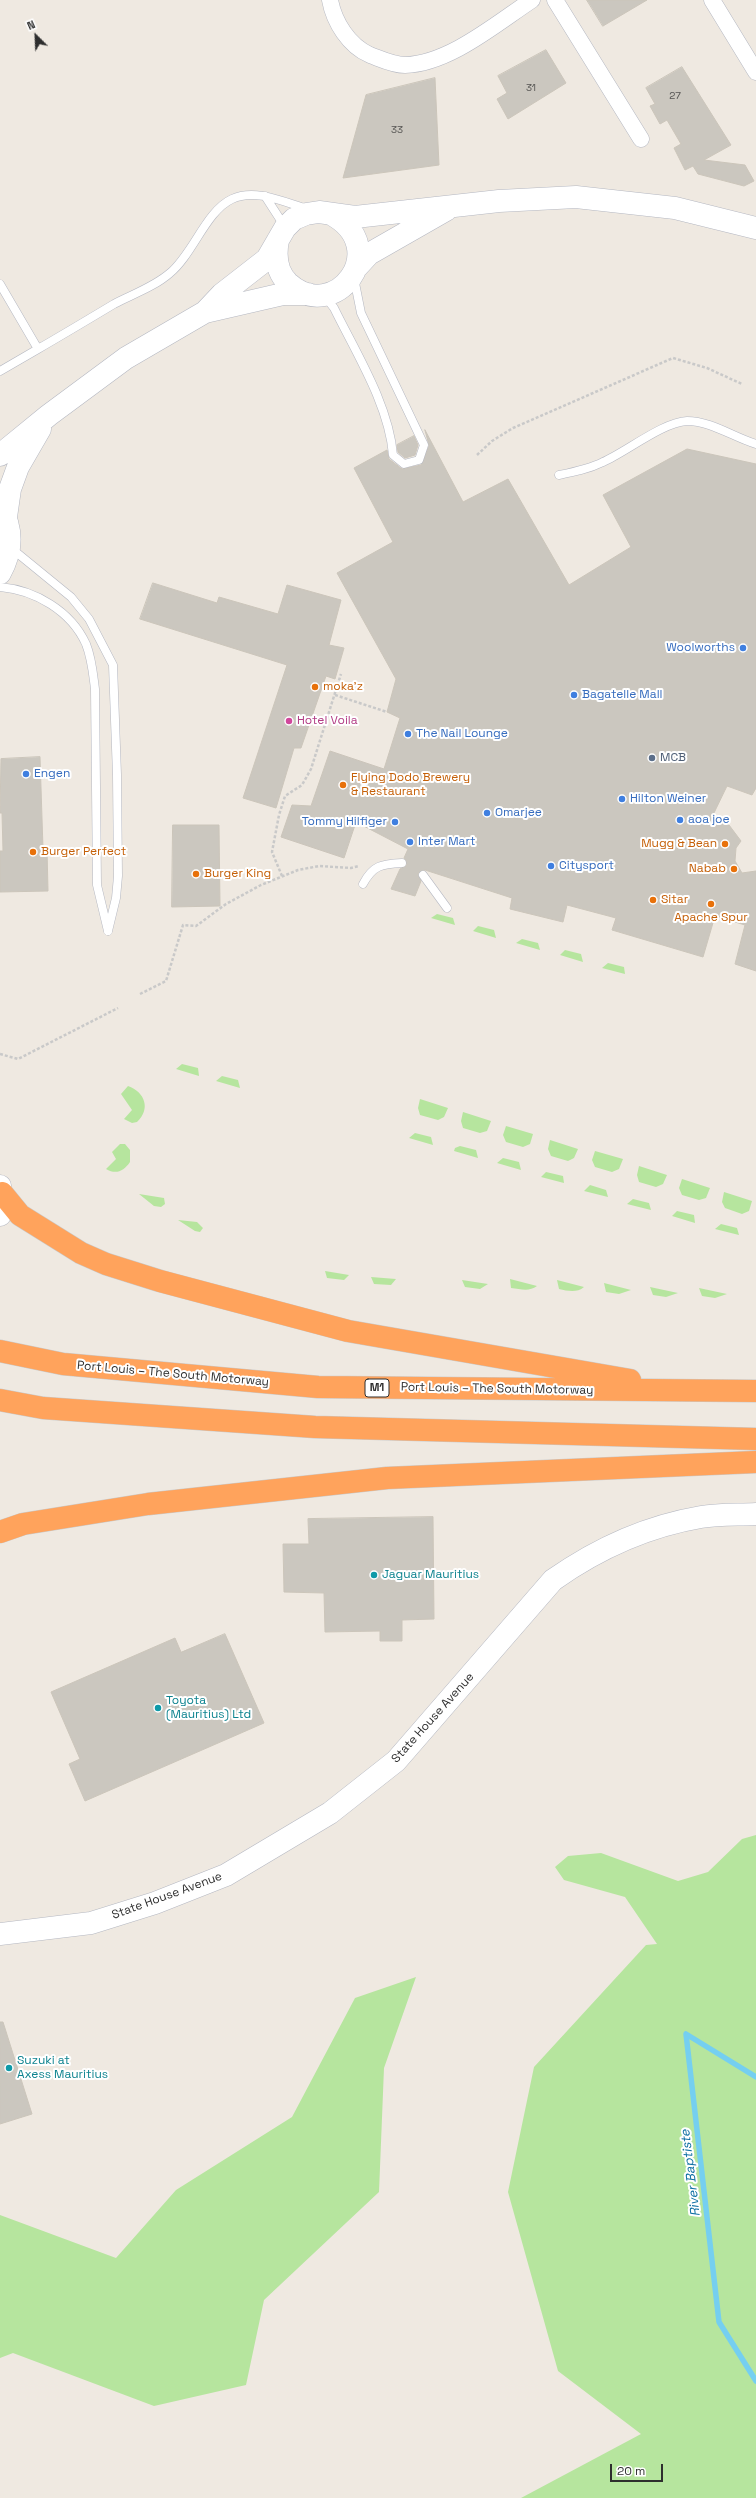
<!DOCTYPE html>
<meta charset="utf-8">
<style>
body{margin:0}
#map{position:relative;width:756px;height:2498px;overflow:hidden;background:#efe9e1;font-family:"Space Grotesk",sans-serif}
canvas{display:block}
.north{position:absolute;left:16px;top:16px;width:40px;height:40px;-webkit-text-stroke:3px #fff;paint-order:stroke;rotate:336deg;font-size:11px;font-weight:700;line-height:16px;text-align:center;color:#2e2e2e}
.north::after{content:'';display:block;margin:auto;width:14px;height:18px;background:#2e2e2e;clip-path:polygon(50% 0,100% 100%,50% 72%,0 100%)}
.scale{position:absolute;left:610px;top:2464px;width:53px;height:18px;box-sizing:border-box;border:2px solid #2e2e2e;border-top:0;padding-left:5px;font-size:12px;line-height:14px;white-space:nowrap;color:#2e2e2e;-webkit-text-stroke:3px #fff;paint-order:stroke}
</style>
<div id="map">
<canvas width="756" height="2498"></canvas>
<div class="north">N</div>
<div class="scale">20 m</div>
</div>
<script>
const c = document.querySelector('canvas').getContext('2d');
c.lineJoin = 'round';
function paint(path, color) { c.fillStyle = color; c.fill(path, 'evenodd'); }
function stroke(path, color, width, dash) { c.strokeStyle = color; c.lineWidth = width; c.lineCap = dash ? 'butt' : 'round'; c.setLineDash(dash || []); c.stroke(path); }
function label(font, color, halo, rows, align = 'center') {
  c.font = font + ' "Space Grotesk",sans-serif'; c.lineWidth = 4; c.setLineDash([]); c.textBaseline = 'middle'; c.strokeStyle = halo; c.fillStyle = color; for (const [text, x, y, turn = 0] of rows) {
    c.save(); c.translate(x, y); c.rotate((+turn || 0) * Math.PI / 180); c.textAlign = isNaN(turn) ? turn : align; if (halo) c.strokeText(text, 0, 0); c.fillText(text, 0, 0); c.restore();
  }
}
const green = new Path2D(`
 M 437,914 L 453,918 L 455,925 L 431,918 Z
 M 478,926 L 494,930 L 496,938 L 473,931 Z
 M 522,939 L 538,943 L 540,950 L 516,943 Z
 M 565,950 L 581,954 L 583,962 L 560,955 Z
 M 608,963 L 624,967 L 625,974 L 602,968 Z
 M 182,1064 L 198,1068 L 199,1076 L 176,1069 Z
 M 222,1076 L 238,1080 L 240,1088 L 216,1081 Z
 M 128,1086 C 145,1092 151,1109 137,1122 L 132,1123 L 124,1119 L 132,1110 L 121,1094 Z
 M 420,1099 L 448,1108 L 444,1117 L 438,1120 L 420,1115 L 418,1108 Z
 M 463,1112 L 491,1121 L 487,1131 L 480,1133 L 463,1128 L 461,1121 Z
 M 506,1126 L 533,1134 L 530,1144 L 523,1147 L 506,1142 L 503,1135 Z
 M 415,1133 L 431,1137 L 433,1145 L 409,1138 Z
 M 550,1140 L 578,1149 L 574,1158 L 568,1161 L 551,1156 L 548,1149 Z
 M 120,1144 L 125,1144 L 130,1150 L 130,1162 C 124,1171 116,1175 106,1169 L 116,1159 L 112,1152 Z
 M 460,1146 L 476,1150 L 478,1158 L 454,1151 L 455,1148 Z
 M 595,1151 L 623,1159 L 619,1169 L 612,1172 L 595,1167 L 592,1160 Z
 M 503,1158 L 519,1162 L 521,1170 L 497,1163 Z
 M 639,1166 L 667,1175 L 663,1184 L 656,1187 L 639,1182 L 637,1175 Z
 M 546,1172 L 563,1176 L 564,1183 L 541,1177 Z
 M 682,1179 L 710,1188 L 706,1198 L 699,1200 L 682,1195 L 679,1188 Z
 M 590,1185 L 606,1190 L 608,1197 L 584,1191 Z
 M 724,1192 L 752,1201 L 749,1211 L 742,1214 L 725,1208 L 722,1202 Z
 M 139,1194 L 164,1198 L 165,1204 L 161,1207 L 154,1206 Z
 M 633,1199 L 649,1203 L 651,1210 L 627,1204 Z
 M 677,1211 L 694,1215 L 695,1223 L 672,1216 Z
 M 178,1220 L 197,1222 L 203,1228 L 200,1232 L 195,1231 Z
 M 721,1224 L 737,1228 L 739,1235 L 715,1229 Z
 M 325,1271 L 349,1275 L 344,1280 L 327,1278 Z
 M 371,1277 L 396,1279 L 391,1285 L 374,1284 Z
 M 510,1279 L 537,1286 C 529,1292 521,1289 511,1288 Z
 M 462,1280 L 488,1284 L 480,1289 L 465,1287 Z
 M 557,1280 L 584,1287 C 577,1293 568,1291 559,1289 Z
 M 604,1283 L 631,1290 L 619,1294 L 606,1292 Z
 M 650,1287 L 678,1293 L 666,1297 L 653,1295 Z
 M 699,1288 L 727,1294 L 715,1298 L 702,1296 Z
 M 756,1835 L 756,2498 L 521,2498 L 641,2434 L 558,2371 L 508,2192 L 534,2067 L 646,1945 L 657,1944 L 625,1897 L 564,1880 L 555,1867 L 568,1856 L 601,1853 L 678,1881 L 708,1872 L 742,1839 Z
 M 416,1977 L 384,2068 L 379,2192 L 264,2300 L 246,2385 L 154,2406 L 13,2353 L 0,2358 L 0,2215 L 116,2258 L 176,2190 L 292,2117 L 355,1998 Z`);
const stream = new Path2D(`
 M 756,2077 L 686,2034 L 719,2322 L 756,2381`);
const building = new Path2D(`
 M 587,0 L 647,0 L 603,26 Z
 M 546,50 L 566,83 L 508,119 L 497,99 L 507,93 L 498,76 Z
 M 682,67 L 731,145 L 704,160 L 745,165 L 754,181 L 744,186 L 698,174 L 693,166 L 685,170 L 674,148 L 681,144 L 667,120 L 660,124 L 650,106 L 655,104 L 646,88 Z
 M 435,78 L 439,165 L 343,178 L 366,95 Z
 M 425,430 L 463,502 L 508,479 L 569,585 L 631,547 L 603,495 L 687,449 L 756,464 L 756,788 L 752,795 L 727,786 L 712,817 L 729,825 L 741,841 L 736,848 L 735,861 L 742,873 L 756,871 L 756,971 L 735,964 L 745,925 L 715,916 L 703,957 L 612,930 L 616,918 L 567,905 L 563,922 L 510,909 L 512,898 L 425,870 L 418,873 L 421,881 L 415,896 L 391,889 L 400,869 L 407,865 L 404,858 L 408,849 L 356,822 L 344,858 L 281,837 L 292,805 L 311,806 L 330,751 L 384,769 L 400,718 L 387,712 L 396,679 L 337,573 L 393,542 L 354,468 L 387,450 L 389,459 L 402,469 L 421,465 L 429,446 Z
 M 414,436 L 418,445 L 415,455 L 405,458 L 398,452 L 397,445 Z
 M 153,583 L 217,603 L 219,597 L 278,614 L 287,585 L 341,600 L 329,645 L 344,648 L 335,679 L 326,676 L 301,748 L 294,748 L 276,808 L 243,798 L 287,665 L 140,619 Z
 M 40,757 L 43,849 L 47,849 L 48,891 L 0,892 L 0,851 L 3,851 L 2,813 L 0,813 L 1,759 Z
 M 173,825 L 219,825 L 220,906 L 172,907 Z
 M 433,1517 L 434,1619 L 402,1620 L 402,1641 L 380,1641 L 380,1631 L 325,1632 L 324,1593 L 284,1592 L 283,1544 L 309,1544 L 308,1519 Z
 M 225,1634 L 264,1723 L 85,1801 L 69,1764 L 80,1759 L 51,1692 L 175,1638 L 181,1652 Z
 M 0,2022 L 3,2022 L 32,2114 L 0,2124 Z`);
const path = new Path2D(`
 M 477,455 L 492,441 L 513,428 L 673,358 L 707,368 L 742,384
 M 335,695 L 387,712
 M 282,876 L 272,852 L 279,815 L 285,796 L 302,785 L 311,769 L 341,674
 M 140,994 L 166,981 L 183,925 L 196,926 L 226,904 L 261,885 L 298,870 L 319,866 L 351,868 L 359,866
 M 0,1054 L 18,1059 L 118,1008`);
const lane = new Path2D(`
 M 265,196 L 285,227
 M 0,284 L 38,349 L 0,371
 M 324,295 L 334,308 C 356,353 389,405 393,455 L 404,464 L 419,460 L 424,445 L 361,313 L 354,278
 M 38,349 C 64,334 89,319 114,304 C 133,294 154,287 170,273 C 193,254 206,211 232,199 C 255,188 284,202 307,209
 M 559,475 C 574,472 589,469 603,462 C 626,452 663,422 687,421 C 711,421 733,437 756,444
 M 11,548 L 71,597 L 89,619 L 113,665 L 117,775 L 118,876 L 116,898 L 108,931
 M 0,587 C 35,590 71,611 86,644 C 92,659 93,674 95,689 L 97,885 L 108,931
 M 423,875 L 447,908
 M 363,884 C 373,865 382,864 402,863`);
const street = new Path2D(`
 M 330,0 C 334,22 349,46 370,55 C 381,59 393,65 405,65 C 449,64 497,23 532,0
 M 555,0 L 641,139
 M 712,0 L 756,72`);
const secondary = new Path2D(`
 M 278,240 C 275,255 276,271 288,283 C 335,326 394,248 331,214
 M 357,267 L 369,254 L 446,210
 M 205,312 L 283,294 L 308,294
 M 0,455 L 49,415 L 126,358 L 205,312 L 222,294 L 267,259 L 285,228 L 294,219 L 306,214 L 319,212 L 355,217 L 499,201 L 576,197 L 675,208 L 756,228
 M 0,506 C 13,529 13,550 0,573
 M 6,517 L 10,489 L 18,467 L 40,429
 M 0,1186 L 2,1204 L 0,1215
 M 0,1934 L 91,1923 L 155,1903 L 226,1875 L 330,1813 L 396,1761 L 553,1580 C 597,1549 648,1526 701,1517 C 719,1514 738,1515 756,1514`);
const highway = new Path2D(`
 M 2,1193 L 20,1215 L 81,1253 L 106,1264 L 160,1281 L 348,1331 L 630,1380
 M 0,1351 L 63,1364 L 318,1387 L 756,1391
 M 0,1400 L 43,1408 L 315,1427 L 756,1439
 M 0,1532 L 23,1524 L 148,1504 L 387,1478 L 756,1462`);
const markers = [
 [743,648,4,"#3f7fe0"],
 [315,687,4,"#e8710a"],
 [574,695,4,"#3f7fe0"],
 [289,721,4,"#d1479c"],
 [408,734,4,"#3f7fe0"],
 [652,758,4,"#5c6f8a"],
 [26,774,4,"#3f7fe0"],
 [343,785,4,"#e8710a"],
 [622,799,4,"#3f7fe0"],
 [487,813,4,"#3f7fe0"],
 [680,820,4,"#3f7fe0"],
 [395,822,4,"#3f7fe0"],
 [410,842,4,"#3f7fe0"],
 [725,844,4,"#e8710a"],
 [33,852,4,"#e8710a"],
 [551,866,4,"#3f7fe0"],
 [734,869,4,"#e8710a"],
 [196,874,4,"#e8710a"],
 [653,900,4,"#e8710a"],
 [711,904,4,"#e8710a"],
 [374,1575,4,"#0f9aa8"],
 [158,1708,4,"#0f9aa8"],
 [9,2068,4,"#0f9aa8"]
];
const numberNames = [
 ["31",531,88],
 ["27",675,96],
 ["33",397,130]
];
const shields = [
 [377,1388,24]
];
const shieldNames = [
 ["M1",377,1388]
];
const shopNames = [
 ["Woolworths",735,648,"right"],
 ["Bagatelle Mall",582,695],
 ["The Nail Lounge",416,734],
 ["Engen",34,774],
 ["Hilton Weiner",630,799],
 ["Omarjee",495,813],
 ["aoa joe",688,820],
 ["Tommy Hilfiger",387,822,"right"],
 ["Inter Mart",418,842],
 ["Citysport",559,866]
];
const foodNames = [
 ["moka'z",323,687],
 ["Flying Dodo Brewery",351,778],
 ["& Restaurant",351,792],
 ["Mugg & Bean",717,844,"right"],
 ["Burger Perfect",41,852],
 ["Nabab",726,869,"right"],
 ["Burger King",204,874],
 ["Sitar",661,900],
 ["Apache Spur",711,918,"center"]
];
const hotelNames = [
 ["Hotel Voila",297,721]
];
const serviceNames = [
 ["MCB",660,758]
];
const streetNames = [
 ["Port Louis – The South Motorway",173,1374,5],
 ["Port Louis – The South Motorway",497,1389,1],
 ["State House Avenue",433,1718,-48],
 ["State House Avenue",167,1896,-20]
];
const cultureNames = [
 ["Jaguar Mauritius",382,1575],
 ["Toyota",166,1701],
 ["(Mauritius) Ltd",166,1715],
 ["Suzuki at",17,2061],
 ["Axess Mauritius",17,2075]
];
const waterNames = [
 ["River Baptiste",691,2173,-97]
];
paint(green, '#b6e59e');
stroke(stream, '#75cff0', 5.5);
paint(building, '#cbc7bf');
stroke(building, '#cbc5ba', 1);
stroke(lane, '#b4b7c1', 9);
stroke(street, '#b4b7c1', 17);
stroke(secondary, '#b4b7c1', 23);
stroke(highway, '#c9c9c9', 23);
stroke(path, '#c9c9c9', 2.5, [3, 2]);
stroke(lane, '#fff', 8);
stroke(street, '#fff', 16);
stroke(secondary, '#fff', 22);
stroke(highway, '#ffa35c', 22);
for (const [x, y, r, color] of markers) { const dot = new Path2D(); dot.arc(x, y, r, 0, 2 * Math.PI); c.fillStyle = color; c.fill(dot); stroke(dot, '#fff', 1.5); }
label('10px', '#555452', null, numberNames);
for (const [x, y, w] of shields) { const box = new Path2D(); box.roundRect(x - w / 2, y - 9, w, 18, 3); c.fillStyle = '#fff'; c.fill(box); stroke(box, '#2e2e2e', 1); }
label('bold 11px', '#2e2e2e', null, shieldNames);
label('12px', '#366cbe', '#fff', shopNames, 'left');
label('12px', '#c56008', '#fff', foodNames, 'left');
label('12px', '#b23c85', '#fff', hotelNames, 'left');
label('12px', '#4e5e75', '#fff', serviceNames, 'left');
label('12px', '#2e2e2e', '#fff', streetNames);
label('12px', '#0d838f', '#fff', cultureNames, 'left');
label('italic 13px', '#0d6fa3', '#fff', waterNames);
</script>
